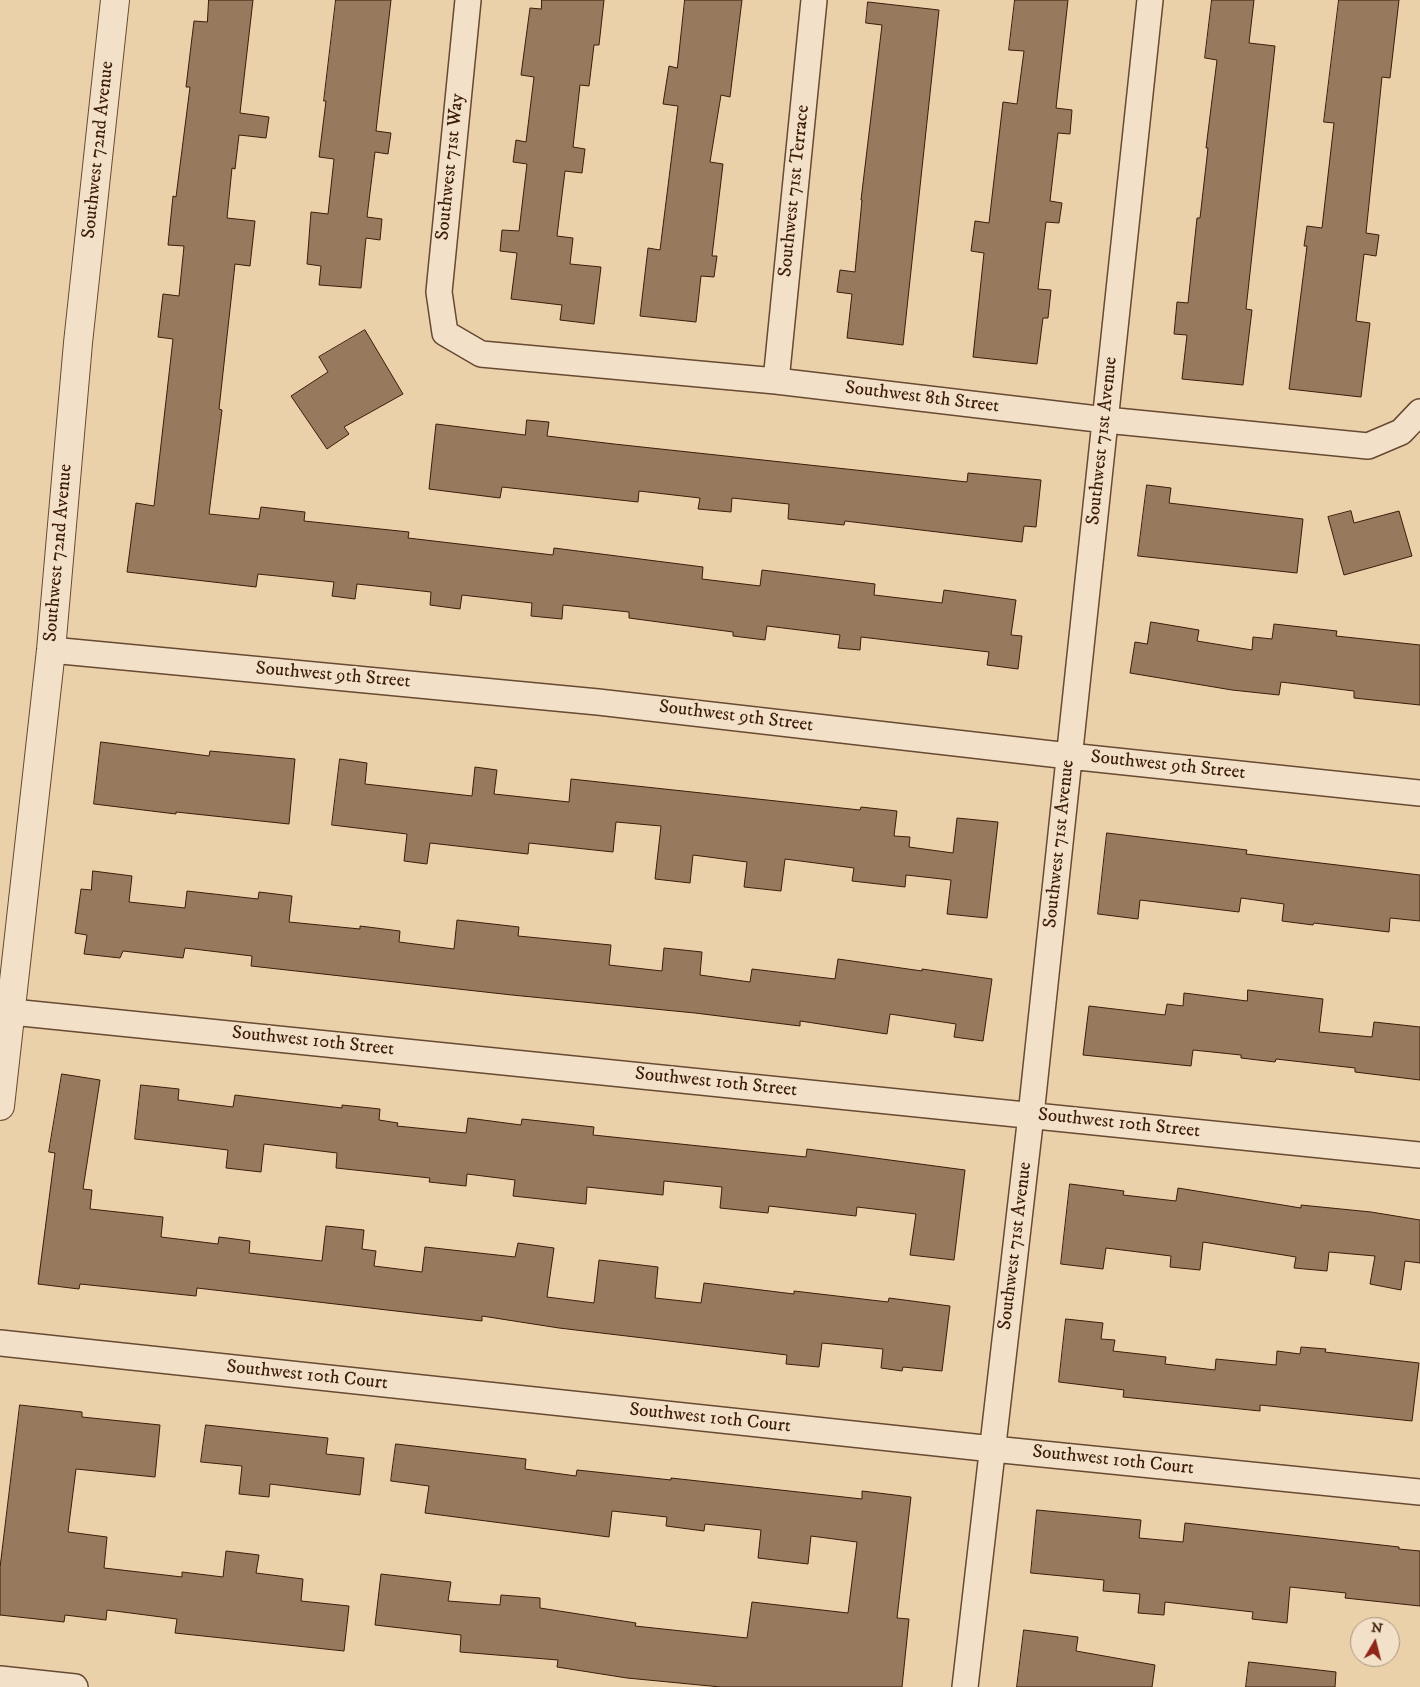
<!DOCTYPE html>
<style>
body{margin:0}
#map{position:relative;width:1420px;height:1687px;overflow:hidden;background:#ebd1aa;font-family:"IM FELL DW Pica",serif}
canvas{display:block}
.north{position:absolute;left:1350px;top:1617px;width:50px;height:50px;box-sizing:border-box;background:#f2e1c8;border:1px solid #a9927c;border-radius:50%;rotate:8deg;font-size:14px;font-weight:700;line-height:20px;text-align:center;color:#3c1c0a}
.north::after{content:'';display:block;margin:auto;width:18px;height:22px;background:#8f2418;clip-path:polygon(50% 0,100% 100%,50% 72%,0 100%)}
</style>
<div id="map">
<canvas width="1420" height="1687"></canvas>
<div class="north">N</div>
</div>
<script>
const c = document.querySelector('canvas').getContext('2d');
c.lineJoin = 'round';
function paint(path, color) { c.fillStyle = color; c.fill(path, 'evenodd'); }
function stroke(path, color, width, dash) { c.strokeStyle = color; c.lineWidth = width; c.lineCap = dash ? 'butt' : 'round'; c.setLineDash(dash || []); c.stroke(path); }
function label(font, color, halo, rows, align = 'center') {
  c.font = font + ' "IM FELL DW Pica",serif'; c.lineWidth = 4.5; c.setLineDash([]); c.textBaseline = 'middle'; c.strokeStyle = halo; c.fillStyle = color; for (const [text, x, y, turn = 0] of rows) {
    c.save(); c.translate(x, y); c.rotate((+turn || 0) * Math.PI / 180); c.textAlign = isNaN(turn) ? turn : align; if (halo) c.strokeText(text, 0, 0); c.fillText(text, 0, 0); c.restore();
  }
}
const building = new Path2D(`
 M 209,0 L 253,0 L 240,113 L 269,117 L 266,138 L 239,135 L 235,169 L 232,168 L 227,218 L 255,221 L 250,266 L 235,264 L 219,409 L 222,410 L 209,514 L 259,519 L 261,507 L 305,512 L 304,521 L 409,532 L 408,538 L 553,555 L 554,548 L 703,567 L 702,579 L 760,586 L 762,570 L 875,584 L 874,595 L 942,603 L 944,590 L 1016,600 L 1011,635 L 1022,636 L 1018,669 L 987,665 L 989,652 L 861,637 L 860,650 L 838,648 L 840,635 L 767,626 L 765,640 L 733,636 L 733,632 L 629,618 L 629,612 L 563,605 L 562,619 L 531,616 L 532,603 L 462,595 L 460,609 L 430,605 L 431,592 L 357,584 L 355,599 L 332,596 L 334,582 L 258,574 L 256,587 L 127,572 L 136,503 L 154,506 L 173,339 L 158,337 L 163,294 L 179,296 L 184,246 L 168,245 L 173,196 L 176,197 L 190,87 L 186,87 L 194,21 L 207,22 Z
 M 336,0 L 391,0 L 376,131 L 391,133 L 388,154 L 375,152 L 367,217 L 382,219 L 380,240 L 366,238 L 361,288 L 319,285 L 321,266 L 307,264 L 311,212 L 328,214 L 334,159 L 319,157 L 326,101 L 324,101 Z
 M 542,0 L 604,0 L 599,45 L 594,45 L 589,86 L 580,85 L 573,147 L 585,149 L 582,173 L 565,171 L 557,236 L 573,238 L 570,264 L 601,267 L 594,324 L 560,320 L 562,305 L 511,299 L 517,253 L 500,251 L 502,230 L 519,231 L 527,164 L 513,162 L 516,140 L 526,142 L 534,77 L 521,75 L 530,8 L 541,9 Z
 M 685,0 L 742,0 L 730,97 L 721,95 L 710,162 L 723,164 L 712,256 L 717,256 L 714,277 L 701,276 L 696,322 L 640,316 L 648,248 L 660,250 L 678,106 L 663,104 L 669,66 L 677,68 Z
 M 1015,0 L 1068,0 L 1056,108 L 1072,110 L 1070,134 L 1058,133 L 1050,201 L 1062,203 L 1059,223 L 1046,222 L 1038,289 L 1051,290 L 1048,318 L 1043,318 L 1037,364 L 973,357 L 984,253 L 971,251 L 975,221 L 989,223 L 1003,102 L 1017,104 L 1024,51 L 1009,50 Z
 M 1212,0 L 1254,0 L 1249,43 L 1275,46 L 1246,309 L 1252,310 L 1243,385 L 1182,379 L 1187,335 L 1174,334 L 1177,302 L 1188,303 L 1197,218 L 1200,218 L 1208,148 L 1206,148 L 1217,60 L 1205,58 Z
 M 1339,0 L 1399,0 L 1390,78 L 1382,77 L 1366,233 L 1379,235 L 1376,256 L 1364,254 L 1356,321 L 1370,323 L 1361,397 L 1289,389 L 1307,246 L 1304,246 L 1307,226 L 1322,228 L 1334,123 L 1324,122 Z
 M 868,2 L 939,10 L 903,345 L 847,338 L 852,294 L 837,292 L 840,270 L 855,272 L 862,200 L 861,200 L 882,25 L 866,23 Z
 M 365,330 L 403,394 L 344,427 L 349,434 L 327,449 L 291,396 L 328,372 L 319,357 Z
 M 527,420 L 549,422 L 547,436 L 614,444 L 967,482 L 968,473 L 1041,480 L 1036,527 L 1024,526 L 1022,542 L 845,521 L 844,525 L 788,519 L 789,504 L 732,498 L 731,512 L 698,509 L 700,498 L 639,491 L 638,502 L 502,487 L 500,498 L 429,489 L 436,424 L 525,435 Z
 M 1147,485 L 1171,488 L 1169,503 L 1303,519 L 1297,573 L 1138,556 Z
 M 1351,511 L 1354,523 L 1399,511 L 1412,556 L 1344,575 L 1328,517 Z
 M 1151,622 L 1199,630 L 1197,641 L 1252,650 L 1253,637 L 1272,639 L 1274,624 L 1337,631 L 1336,636 L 1420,645 L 1420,705 L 1354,698 L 1354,691 L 1281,682 L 1279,695 L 1232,690 L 1130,673 L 1135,642 L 1147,644 Z
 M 101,742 L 209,756 L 210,751 L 295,759 L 289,824 L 176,812 L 176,814 L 94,804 Z
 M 340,759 L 367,763 L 365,784 L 472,796 L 475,767 L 497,770 L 494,794 L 569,802 L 571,779 L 860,810 L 861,807 L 897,811 L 894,836 L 910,837 L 909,847 L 953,853 L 957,818 L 998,822 L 987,918 L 947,914 L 951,880 L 906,875 L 905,887 L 852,881 L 854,868 L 785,859 L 781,891 L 744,887 L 747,862 L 693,855 L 690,883 L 655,879 L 661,826 L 616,822 L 613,852 L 529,843 L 528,854 L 430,843 L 427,864 L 404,861 L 407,834 L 332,825 Z
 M 1107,833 L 1247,850 L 1246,854 L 1420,875 L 1420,921 L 1390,918 L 1389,932 L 1314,923 L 1313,925 L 1282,921 L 1284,904 L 1241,898 L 1239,912 L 1140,900 L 1138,919 L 1098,914 Z
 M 93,871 L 132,876 L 129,902 L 185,908 L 187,891 L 258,899 L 259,892 L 292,896 L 289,922 L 360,929 L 360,926 L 400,931 L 399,942 L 454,949 L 457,920 L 519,927 L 518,936 L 611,945 L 609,965 L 662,971 L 664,948 L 702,952 L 700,975 L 750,982 L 752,969 L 835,979 L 838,959 L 922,971 L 922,969 L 992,979 L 983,1041 L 954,1037 L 956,1024 L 890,1014 L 887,1034 L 800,1021 L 800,1026 L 695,1013 L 512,995 L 251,966 L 252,956 L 185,948 L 183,958 L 123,951 L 120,958 L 84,954 L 87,935 L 75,933 L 81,889 L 91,890 Z
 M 1248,990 L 1323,999 L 1319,1032 L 1372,1037 L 1374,1022 L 1420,1027 L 1420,1080 L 1355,1072 L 1355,1068 L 1276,1059 L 1275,1062 L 1241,1058 L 1241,1055 L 1193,1050 L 1191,1066 L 1083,1055 L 1089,1006 L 1165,1015 L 1167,1004 L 1183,1006 L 1184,993 L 1247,1001 Z
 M 62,1074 L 100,1080 L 83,1189 L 92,1190 L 90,1209 L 163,1217 L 161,1237 L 218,1244 L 219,1237 L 250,1241 L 249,1253 L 322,1261 L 326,1226 L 364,1230 L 362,1249 L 376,1251 L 374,1266 L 422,1272 L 425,1247 L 515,1257 L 518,1243 L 554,1248 L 547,1297 L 594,1303 L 599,1260 L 658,1267 L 655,1298 L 701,1303 L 704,1283 L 794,1294 L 794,1291 L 888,1302 L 889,1298 L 950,1306 L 942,1371 L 903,1367 L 902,1371 L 881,1368 L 883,1349 L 822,1343 L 819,1367 L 786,1364 L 787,1355 L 559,1328 L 482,1316 L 482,1321 L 197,1288 L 196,1296 L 80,1284 L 79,1289 L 38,1284 L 55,1153 L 49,1152 Z
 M 141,1085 L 179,1089 L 178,1100 L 233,1107 L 235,1095 L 342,1108 L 342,1105 L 380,1109 L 379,1120 L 398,1123 L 397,1126 L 466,1133 L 468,1118 L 521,1125 L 522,1119 L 594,1127 L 593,1135 L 806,1157 L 807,1149 L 965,1170 L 954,1260 L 910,1255 L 916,1214 L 857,1207 L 856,1216 L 769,1206 L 768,1213 L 720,1208 L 722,1187 L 664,1181 L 663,1195 L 587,1187 L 586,1204 L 513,1196 L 515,1180 L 467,1174 L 466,1186 L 429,1182 L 430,1178 L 336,1168 L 337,1153 L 264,1144 L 261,1172 L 226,1168 L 228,1150 L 135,1139 Z
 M 1070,1184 L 1124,1191 L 1123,1195 L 1176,1201 L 1178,1188 L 1301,1208 L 1301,1205 L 1371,1212 L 1420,1220 L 1420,1263 L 1405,1261 L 1401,1290 L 1370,1284 L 1375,1256 L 1329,1252 L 1327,1271 L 1294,1268 L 1296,1257 L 1203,1242 L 1200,1270 L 1170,1267 L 1171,1256 L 1106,1248 L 1103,1269 L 1061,1264 Z
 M 1066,1319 L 1103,1323 L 1101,1339 L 1115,1340 L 1113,1351 L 1166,1357 L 1165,1364 L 1215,1370 L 1216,1359 L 1276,1365 L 1277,1351 L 1300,1354 L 1301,1347 L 1326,1349 L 1325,1352 L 1419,1363 L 1412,1421 L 1260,1405 L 1260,1411 L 1123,1397 L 1124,1390 L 1059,1382 Z
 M 20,1405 L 82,1412 L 82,1417 L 160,1425 L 155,1477 L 76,1469 L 68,1532 L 107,1537 L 104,1568 L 182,1577 L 182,1572 L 223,1577 L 226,1551 L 259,1555 L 256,1573 L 303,1579 L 301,1601 L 349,1606 L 344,1651 L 175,1633 L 177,1619 L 107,1610 L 106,1620 L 65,1615 L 64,1622 L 0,1615 L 0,1568 Z
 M 206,1425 L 328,1438 L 326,1454 L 364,1458 L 360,1495 L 270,1484 L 269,1497 L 239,1494 L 242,1466 L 201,1462 Z
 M 396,1444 L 526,1459 L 525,1469 L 576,1476 L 577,1470 L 671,1480 L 671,1478 L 862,1499 L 862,1491 L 911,1497 L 897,1618 L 909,1619 L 902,1687 L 721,1687 L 627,1678 L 557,1667 L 558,1660 L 460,1652 L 461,1635 L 375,1625 L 381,1574 L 451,1582 L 448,1601 L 500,1605 L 501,1595 L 540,1598 L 540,1608 L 636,1623 L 635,1626 L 747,1638 L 752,1602 L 848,1613 L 857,1542 L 811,1536 L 808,1564 L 758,1558 L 761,1530 L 705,1524 L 704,1531 L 666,1526 L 667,1517 L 612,1511 L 609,1537 L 425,1513 L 429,1486 L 391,1481 Z
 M 1037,1510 L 1141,1520 L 1139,1538 L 1183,1542 L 1185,1523 L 1399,1547 L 1399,1549 L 1420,1551 L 1420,1606 L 1345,1598 L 1346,1593 L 1290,1587 L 1287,1623 L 1252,1619 L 1253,1612 L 1165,1602 L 1164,1615 L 1138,1613 L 1140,1594 L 1103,1591 L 1104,1580 L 1031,1573 Z
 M 1024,1630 L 1078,1637 L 1076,1651 L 1155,1665 L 1152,1687 L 1017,1687 Z
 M 1249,1662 L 1336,1672 L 1335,1687 L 1246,1687 Z`);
const minor = new Path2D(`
 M 468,0 L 439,292 L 445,333 L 481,354 L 776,381 L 1106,420 L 1368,446 L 1401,432 L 1420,412
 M 776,381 L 814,0
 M 51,650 L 598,702 L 1069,756 L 1420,793
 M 12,1012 L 1420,1155
 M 0,1343 L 993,1449 L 1420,1492
 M 0,1679 L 75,1687
 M 965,1687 L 1031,1115 L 1150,0`);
const tertiary = new Path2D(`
 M 0,1106 L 51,650 L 78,343 L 115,0`);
const streetNames = [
 ["Southwest 72nd Avenue",99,150,-84],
 ["Southwest 71st Way",451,167,-84],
 ["Southwest 71st Terrace",795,191,-84],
 ["Southwest 8th Street",922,398,7],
 ["Southwest 71st Avenue",1103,441,-84],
 ["Southwest 72nd Avenue",59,553,-85],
 ["Southwest 9th Street",333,676,5],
 ["Southwest 9th Street",736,717,7],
 ["Southwest 9th Street",1168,766,6],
 ["Southwest 71st Avenue",1060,844,-84],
 ["Southwest 10th Street",313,1042,6],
 ["Southwest 10th Street",716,1083,6],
 ["Southwest 10th Street",1119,1124,6],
 ["Southwest 71st Avenue",1016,1246,-83],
 ["Southwest 10th Court",307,1376,6],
 ["Southwest 10th Court",710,1419,6],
 ["Southwest 10th Court",1113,1461,6]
];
paint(building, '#977a5d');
stroke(building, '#3c1c0a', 1);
stroke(minor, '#684932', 28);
stroke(tertiary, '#684932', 30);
stroke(minor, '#f2e1c8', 25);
stroke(tertiary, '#f2e1c8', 28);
label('19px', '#3c1c0a', '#f2e1c8', streetNames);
</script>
